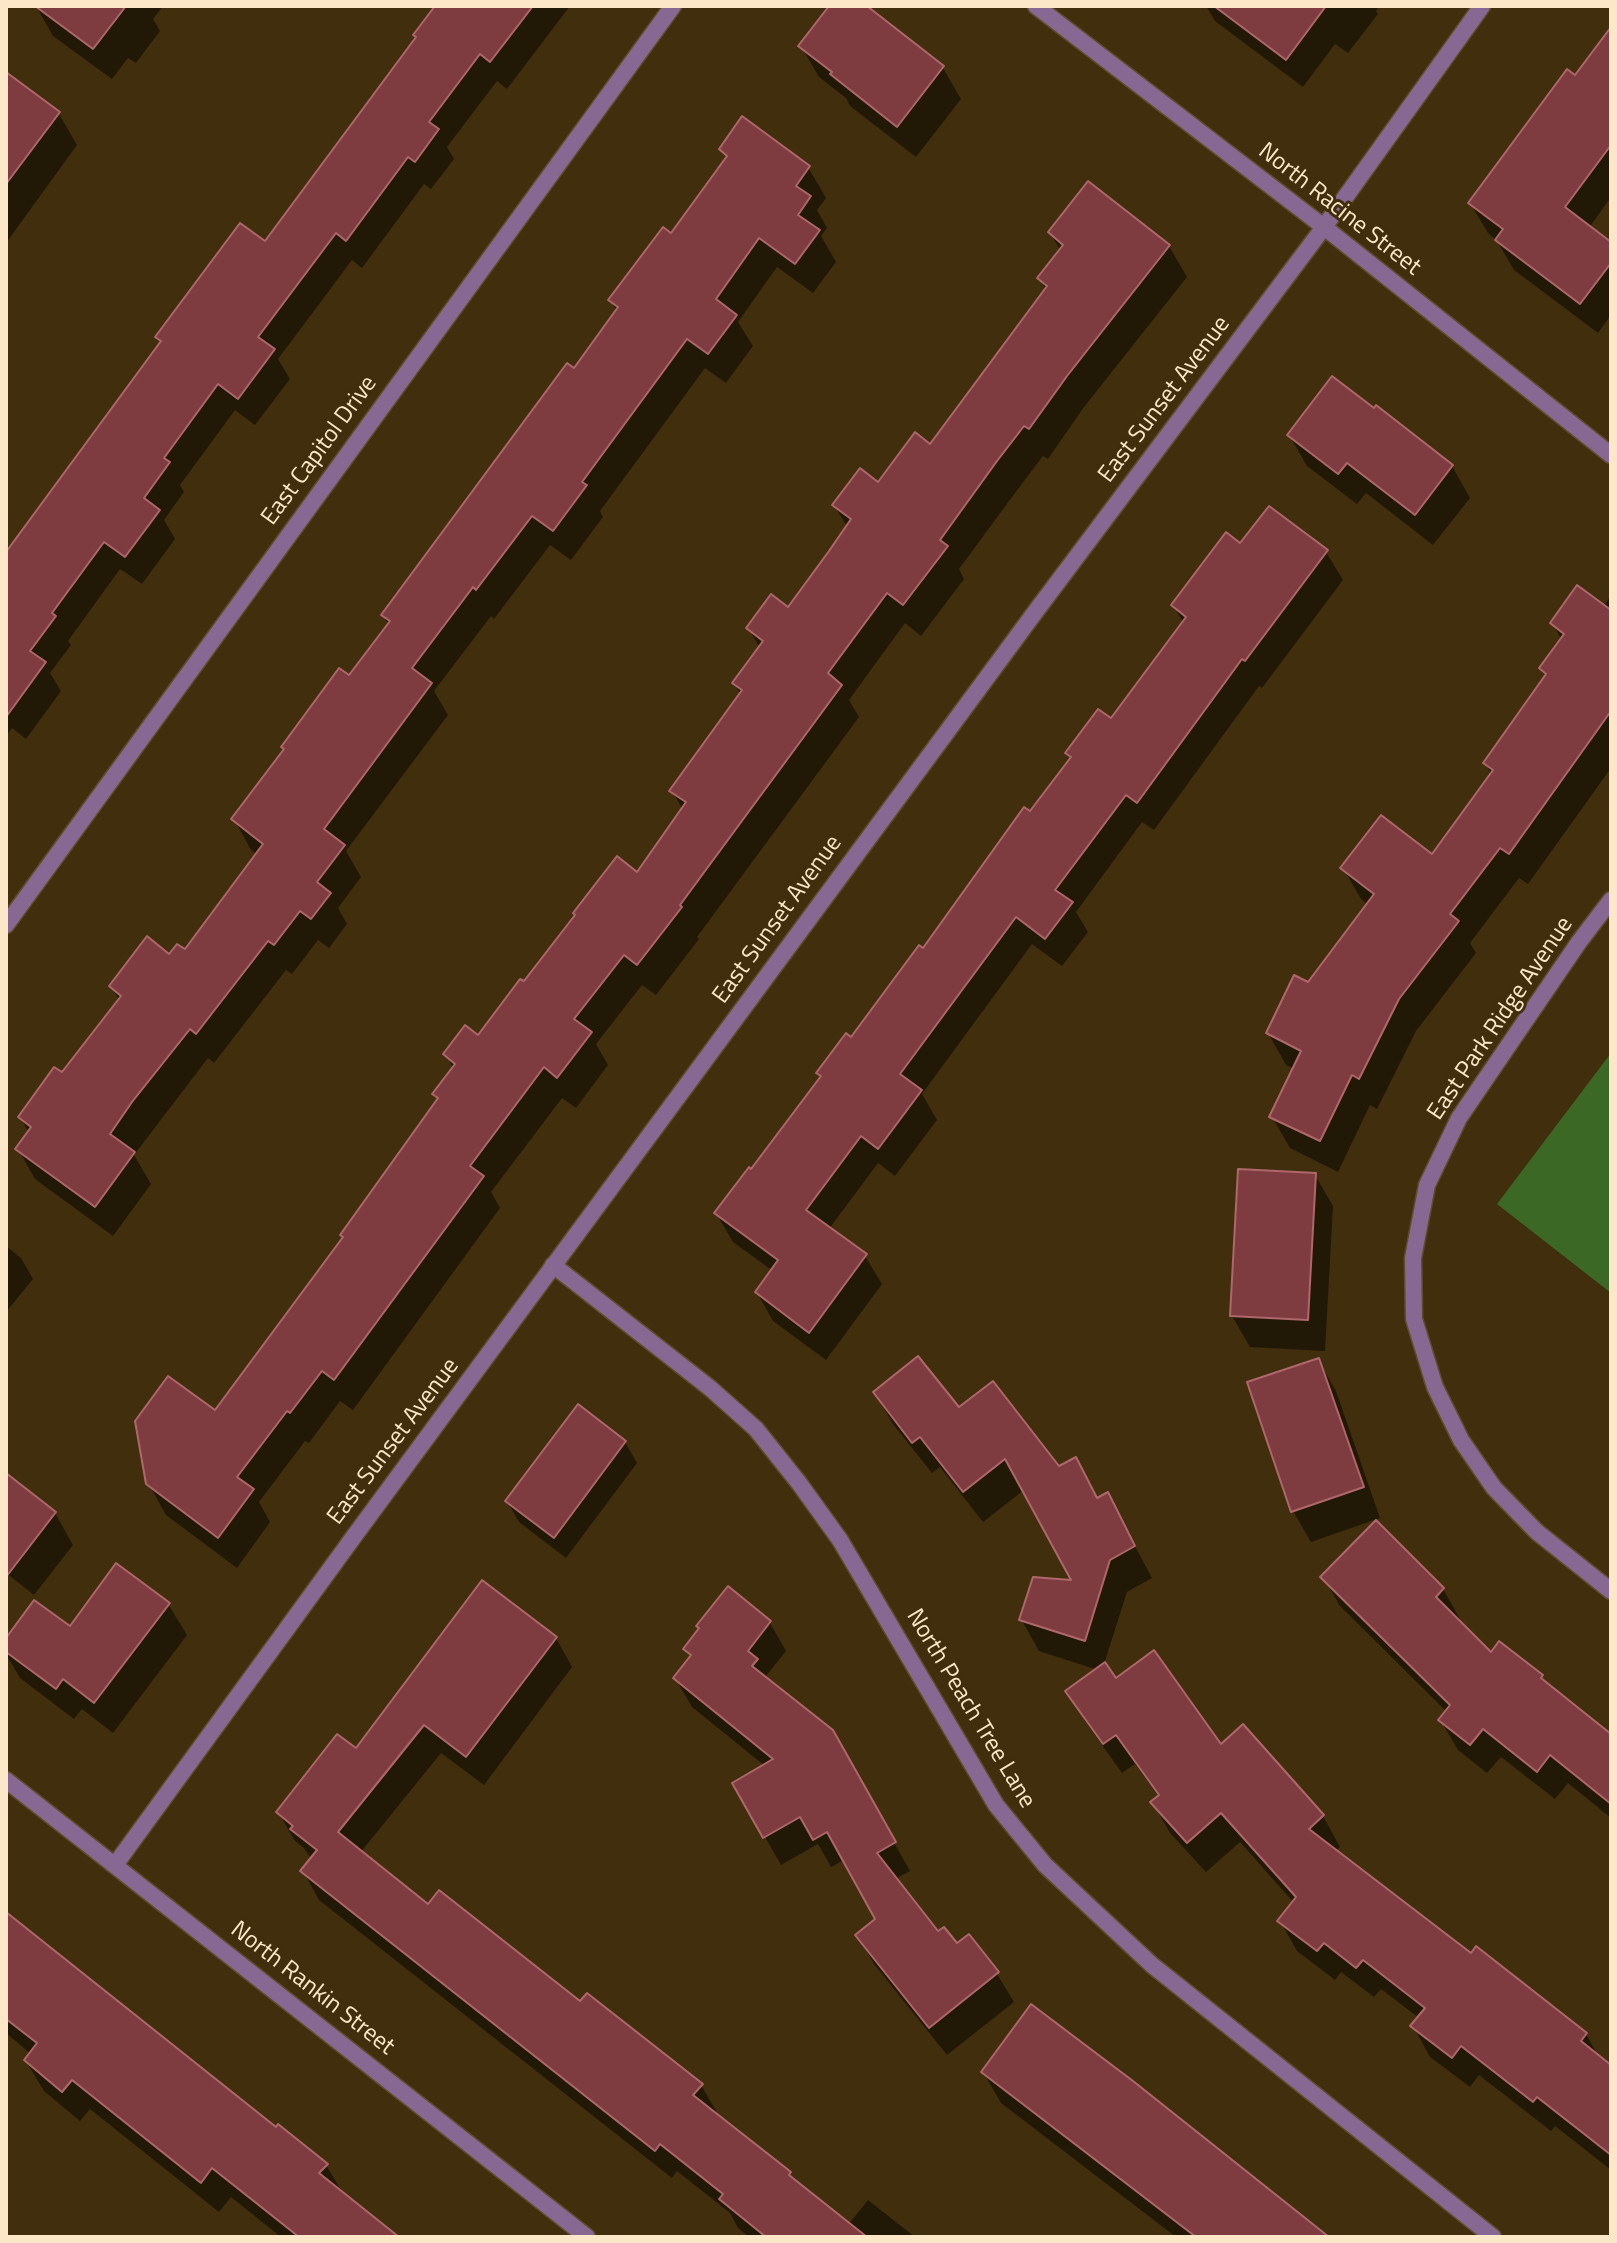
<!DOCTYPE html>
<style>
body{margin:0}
#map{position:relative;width:1617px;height:2243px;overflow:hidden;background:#412e0d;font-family:"Titillium Web",sans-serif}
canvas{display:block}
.frame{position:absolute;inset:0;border:8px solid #fce7c9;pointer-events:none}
</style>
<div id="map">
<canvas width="1617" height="2243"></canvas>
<div class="frame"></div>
</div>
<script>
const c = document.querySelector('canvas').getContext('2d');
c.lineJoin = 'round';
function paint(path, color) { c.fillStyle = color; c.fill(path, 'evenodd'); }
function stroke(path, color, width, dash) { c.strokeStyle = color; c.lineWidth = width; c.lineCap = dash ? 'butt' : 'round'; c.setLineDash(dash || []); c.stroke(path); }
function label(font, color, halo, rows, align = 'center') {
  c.font = font + ' "Titillium Web",sans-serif'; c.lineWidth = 6; c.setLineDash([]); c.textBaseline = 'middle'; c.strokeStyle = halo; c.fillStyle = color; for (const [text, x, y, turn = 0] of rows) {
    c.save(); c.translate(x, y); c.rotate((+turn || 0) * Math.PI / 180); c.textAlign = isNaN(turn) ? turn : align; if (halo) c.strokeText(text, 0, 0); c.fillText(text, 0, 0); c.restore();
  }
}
const green = new Path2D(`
 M 1611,1053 L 1611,1293 L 1497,1204 Z`);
const shadow = new Path2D(`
 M 36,6 L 163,6 L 153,19 L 160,31 L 136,63 L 128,58 L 112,79 L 53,36 Z
 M 437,6 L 570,6 L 507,89 L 497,81 L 447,147 L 454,159 L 431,189 L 424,184 L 362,268 L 352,260 L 278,359 L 290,379 L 255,425 L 235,410 L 180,485 L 184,492 L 164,520 L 175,539 L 142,584 L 120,569 L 68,641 L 71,645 L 50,673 L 61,691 L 26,739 L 12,728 L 6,736 L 6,556 L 161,344 L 157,337 L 266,244 L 417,39 Z
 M 831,6 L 863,6 L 943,68 L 961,99 L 916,157 L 850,106 L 846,98 L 819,77 L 801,46 Z
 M 1206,6 L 1379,6 L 1376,11 L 1378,14 L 1348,53 L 1335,44 L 1303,87 L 1215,21 Z
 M 1611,32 L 1611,197 L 1589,228 L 1611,245 L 1611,315 L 1598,333 L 1514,270 L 1497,241 L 1488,233 L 1470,203 L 1576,78 Z
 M 6,75 L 59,114 L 77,145 L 6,243 Z
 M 721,149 L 808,167 L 826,198 L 817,210 L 827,228 L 821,236 L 836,262 L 813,293 L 777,267 L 738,322 L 753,346 L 726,383 L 705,368 L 600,511 L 603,517 L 571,560 L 550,545 L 494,619 L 491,616 L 434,691 L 448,715 L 346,851 L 361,877 L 338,908 L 347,924 L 329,948 L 318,940 L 292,974 L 286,970 L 214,1063 L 208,1058 L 134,1155 L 151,1184 L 113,1236 L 35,1179 L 18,1149 L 29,1133 L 20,1117 L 62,1075 L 120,1001 L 111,986 L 169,957 L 185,952 L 258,855 L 251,850 L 234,819 L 350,678 L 389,625 L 383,615 L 574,371 L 617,312 L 611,300 L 672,236 L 727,160 Z
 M 1050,233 L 1169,246 L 1187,277 L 1084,407 L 1048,459 L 1043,456 L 1015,493 L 959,569 L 964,579 L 921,636 L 905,623 L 849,700 L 859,717 L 697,937 L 699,939 L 656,995 L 642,985 L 596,1044 L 608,1065 L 576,1108 L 562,1098 L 491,1192 L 500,1208 L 353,1410 L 340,1401 L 309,1443 L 305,1441 L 259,1502 L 270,1522 L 237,1568 L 166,1515 L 148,1483 L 215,1413 L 344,1238 L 438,1101 L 435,1094 L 454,1069 L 445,1054 L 478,1038 L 524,984 L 638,875 L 683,810 L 672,791 L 741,695 L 734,683 L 760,648 L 748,628 L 789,610 L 848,528 L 834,505 L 878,485 L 931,447 L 1046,290 L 1039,279 L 1061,251 Z
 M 1289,435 L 1452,466 L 1470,498 L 1433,545 L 1366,493 L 1357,504 L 1307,466 Z
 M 1241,546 L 1326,552 L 1343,580 L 1262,688 L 1259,686 L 1154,830 L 1142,822 L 1076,912 L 1088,932 L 1062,966 L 1032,944 L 922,1094 L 937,1120 L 895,1176 L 878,1163 L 829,1229 L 865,1256 L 882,1284 L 826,1360 L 773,1321 L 757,1293 L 773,1271 L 733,1242 L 716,1213 L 751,1172 L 822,1079 L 819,1073 L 852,1039 L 1030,814 L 1071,760 L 1068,753 L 1112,721 L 1184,624 L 1173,605 Z
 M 1611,596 L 1611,768 L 1528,884 L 1519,878 L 1470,943 L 1476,953 L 1416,1031 L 1377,1109 L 1370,1105 L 1338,1172 L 1290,1148 L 1272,1117 L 1295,1069 L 1286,1065 L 1268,1033 L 1309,984 L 1368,905 L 1361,899 L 1343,868 L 1433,857 L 1492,775 L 1485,763 L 1546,678 L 1541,669 L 1562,640 L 1552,623 L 1603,607 Z
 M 1315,1175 L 1333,1206 L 1325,1351 L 1250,1347 L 1232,1316 Z
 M 6,1246 L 21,1258 L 33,1279 L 6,1312 Z
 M 1318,1360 L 1336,1391 L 1380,1518 L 1311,1542 L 1293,1511 Z
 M 875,1393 L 958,1410 L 1059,1468 L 1097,1499 L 1107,1494 L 1152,1578 L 1127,1592 L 1104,1664 L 1116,1680 L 1220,1747 L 1243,1727 L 1323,1816 L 1340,1847 L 1335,1851 L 1471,1956 L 1586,2034 L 1600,2059 L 1611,2068 L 1611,2170 L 1555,2126 L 1551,2131 L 1479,2075 L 1470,2087 L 1430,2057 L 1413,2026 L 1419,2018 L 1381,1989 L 1374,1997 L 1341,1972 L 1335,1980 L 1297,1951 L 1280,1921 L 1294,1903 L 1240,1842 L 1206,1872 L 1170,1833 L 1153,1803 L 1159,1797 L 1135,1764 L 1122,1773 L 1085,1721 L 1068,1691 L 1098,1670 L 1039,1651 L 1021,1619 L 1075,1583 L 1024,1490 L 983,1522 L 940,1467 L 932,1473 L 893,1424 Z
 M 625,1442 L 637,1463 L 566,1558 L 519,1522 L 507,1501 Z
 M 6,1475 L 55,1513 L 73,1545 L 34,1595 L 6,1573 Z
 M 1376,1523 L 1443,1589 L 1460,1619 L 1457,1621 L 1491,1655 L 1542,1677 L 1547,1685 L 1611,1737 L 1611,1818 L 1568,1783 L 1555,1799 L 1501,1757 L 1487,1773 L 1458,1750 L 1441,1721 L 1447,1712 L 1340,1606 L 1323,1577 Z
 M 728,1589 L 770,1623 L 786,1651 L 766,1676 L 770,1682 L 832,1732 L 910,1871 L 895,1879 L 938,1934 L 957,1946 L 968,1937 L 997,1974 L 1014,2002 L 947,2055 L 874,1964 L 858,1936 L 878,1920 L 844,1860 L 831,1867 L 818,1844 L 781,1865 L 734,1783 L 765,1766 L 692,1707 L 675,1678 L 691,1658 L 685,1649 Z
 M 168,1604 L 187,1635 L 113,1733 L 82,1709 L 74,1719 L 20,1678 L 6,1654 L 6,1641 L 70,1629 Z
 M 556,1638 L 572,1667 L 484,1785 L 441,1753 L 360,1853 L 428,1907 L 581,2004 L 701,2085 L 718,2114 L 716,2116 L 789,2173 L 794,2182 L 848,2225 L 868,2200 L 915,2237 L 749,2237 L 738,2228 L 730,2213 L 677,2171 L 672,2178 L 319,1900 L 303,1871 L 312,1860 L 304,1848 L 295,1841 L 278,1812 L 356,1751 Z
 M 6,1915 L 276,2130 L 326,2165 L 344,2195 L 396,2237 L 281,2237 L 231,2197 L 219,2212 L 90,2109 L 80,2121 L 44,2091 L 26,2061 L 31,2054 L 6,2033 Z
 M 983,2072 L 1328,2237 L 1176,2237 L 1001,2103 Z`);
const building = new Path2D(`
 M 35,6 L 126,6 L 93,49 Z
 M 435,6 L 533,6 L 490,62 L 480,54 L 429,122 L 439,129 L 415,162 L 408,157 L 346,241 L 336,233 L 258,337 L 275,349 L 238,399 L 218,384 L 164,458 L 170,462 L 144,498 L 160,510 L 125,557 L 104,542 L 52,613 L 56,616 L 30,651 L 46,662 L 6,717 L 6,552 L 161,341 L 155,337 L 240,223 L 265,241 L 416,37 L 413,35 Z
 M 829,6 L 867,6 L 944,66 L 897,127 L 830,74 L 832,72 L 798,46 Z
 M 1214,6 L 1326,6 L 1286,60 Z
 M 1611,27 L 1611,145 L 1565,207 L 1611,242 L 1611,263 L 1580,304 L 1495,240 L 1503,229 L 1468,203 L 1567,69 L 1575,75 Z
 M 6,72 L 60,112 L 6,184 Z
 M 742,116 L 810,166 L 796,186 L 811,196 L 798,215 L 820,230 L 795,264 L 759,238 L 716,299 L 737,315 L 708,354 L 687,339 L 582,482 L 587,485 L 553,531 L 532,516 L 476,590 L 473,587 L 412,668 L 432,683 L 324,829 L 345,845 L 317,882 L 331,893 L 311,919 L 300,911 L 274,945 L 268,941 L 196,1034 L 190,1029 L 132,1102 L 110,1134 L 135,1152 L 95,1207 L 15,1149 L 31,1127 L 18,1117 L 54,1067 L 62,1072 L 121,996 L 109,986 L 147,936 L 169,954 L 177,944 L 185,949 L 263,844 L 231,819 L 284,749 L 281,747 L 339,668 L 349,675 L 390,621 L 381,615 L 567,363 L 574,368 L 618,307 L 608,300 L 663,227 L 671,233 L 727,156 L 719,149 Z
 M 1088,181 L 1170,245 L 1067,376 L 1029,429 L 1024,426 L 997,461 L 940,540 L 948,546 L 903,605 L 887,593 L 828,673 L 842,685 L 680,905 L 682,907 L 637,965 L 624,955 L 574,1019 L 592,1032 L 557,1078 L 544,1067 L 470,1166 L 484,1176 L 334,1380 L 322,1371 L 290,1413 L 287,1411 L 237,1477 L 254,1489 L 218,1538 L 146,1484 L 135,1421 L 168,1376 L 215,1410 L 343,1237 L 340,1235 L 438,1098 L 432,1094 L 455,1064 L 443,1054 L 465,1025 L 478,1035 L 520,979 L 524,981 L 575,915 L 573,913 L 617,856 L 637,872 L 686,802 L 669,791 L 742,690 L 732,683 L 763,641 L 746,628 L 771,594 L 788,607 L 829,551 L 851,519 L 832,505 L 860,468 L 878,482 L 915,432 L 930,444 L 1047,286 L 1037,278 L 1063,245 L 1048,232 Z
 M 1332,376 L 1374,408 L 1376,405 L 1453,465 L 1415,515 L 1347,463 L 1338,474 L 1287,435 Z
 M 1269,506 L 1328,550 L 1245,661 L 1242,659 L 1137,803 L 1126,795 L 1055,890 L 1073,902 L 1045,939 L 1016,917 L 900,1074 L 922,1090 L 878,1149 L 861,1136 L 806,1210 L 867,1254 L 809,1333 L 755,1292 L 778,1260 L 714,1213 L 749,1167 L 751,1169 L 821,1076 L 816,1073 L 846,1033 L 851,1037 L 919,945 L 923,948 L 1024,807 L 1030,811 L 1071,757 L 1065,753 L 1098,709 L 1111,718 L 1186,617 L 1171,605 L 1226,532 L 1240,543 Z
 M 1577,585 L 1611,610 L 1611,711 L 1509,854 L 1500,848 L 1450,914 L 1459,921 L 1399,999 L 1359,1079 L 1352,1075 L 1320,1141 L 1269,1117 L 1301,1051 L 1266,1033 L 1294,975 L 1308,982 L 1374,894 L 1340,868 L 1381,815 L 1432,854 L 1493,770 L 1483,763 L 1546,674 L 1539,668 L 1564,634 L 1550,623 Z
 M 1238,1169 L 1316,1173 L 1308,1320 L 1230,1316 Z
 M 918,1356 L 959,1407 L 993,1381 L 1059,1466 L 1076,1457 L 1097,1498 L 1108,1492 L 1135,1546 L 1110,1560 L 1085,1641 L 1019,1620 L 1033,1577 L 1071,1580 L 1005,1459 L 963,1492 L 920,1437 L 912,1443 L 873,1392 Z
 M 1319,1358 L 1364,1487 L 1291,1512 L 1247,1382 Z
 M 578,1404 L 626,1441 L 554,1538 L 505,1501 Z
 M 6,1473 L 56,1512 L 6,1577 Z
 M 1376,1520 L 1444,1588 L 1436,1597 L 1491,1652 L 1499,1641 L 1543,1675 L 1541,1678 L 1611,1734 L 1611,1804 L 1550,1755 L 1537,1772 L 1483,1729 L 1470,1745 L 1438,1720 L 1450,1705 L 1320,1577 Z
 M 116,1563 L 170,1603 L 94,1703 L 63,1679 L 56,1689 L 6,1652 L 6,1638 L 34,1600 L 70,1626 Z
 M 482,1580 L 557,1637 L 466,1757 L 424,1725 L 338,1832 L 428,1904 L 439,1890 L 580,2001 L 587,1993 L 703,2084 L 693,2095 L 791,2172 L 789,2175 L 867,2237 L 766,2237 L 719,2199 L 723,2194 L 660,2144 L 655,2151 L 300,1871 L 317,1850 L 290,1829 L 293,1826 L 276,1812 L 337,1734 L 356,1748 Z
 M 728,1586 L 771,1621 L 748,1651 L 758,1659 L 752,1666 L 833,1730 L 896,1842 L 877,1853 L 938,1931 L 944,1927 L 957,1943 L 969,1934 L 999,1972 L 929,2028 L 855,1935 L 875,1919 L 827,1832 L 813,1840 L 800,1817 L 763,1838 L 732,1783 L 773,1759 L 673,1678 L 691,1655 L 683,1649 L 699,1628 L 696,1626 Z
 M 1154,1650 L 1221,1744 L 1243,1724 L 1324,1815 L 1309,1829 L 1471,1953 L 1476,1946 L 1587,2033 L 1581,2041 L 1611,2065 L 1611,2155 L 1537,2097 L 1533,2102 L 1461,2046 L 1452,2058 L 1410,2026 L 1425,2008 L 1363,1960 L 1356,1968 L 1324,1943 L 1317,1951 L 1277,1921 L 1296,1897 L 1221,1813 L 1187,1843 L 1150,1802 L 1159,1795 L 1116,1735 L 1103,1744 L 1065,1691 L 1105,1662 L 1116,1678 Z
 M 6,1912 L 276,2127 L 278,2124 L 328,2164 L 319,2173 L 399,2237 L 299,2237 L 212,2168 L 201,2183 L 72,2080 L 62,2092 L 24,2060 L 37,2043 L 6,2019 Z
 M 1031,2004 L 1133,2081 L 1329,2237 L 1196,2237 L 981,2072 Z`);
const minor = new Path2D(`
 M 1036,6 L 1324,227 L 1611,455
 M 1611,900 L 1579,942 L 1459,1118 L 1427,1185 L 1413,1258 L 1414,1319 L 1435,1387 L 1461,1440 L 1494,1488 L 1537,1532 L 1611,1591
 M 553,1265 L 710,1388 L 756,1429 L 799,1483 L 840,1540 L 996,1805 L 1045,1865 L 1152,1965 L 1493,2237
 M 6,1780 L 587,2237
 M 115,1865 L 355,1535 L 1033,615 L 1324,227 L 1482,6`);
const tertiary = new Path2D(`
 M 6,925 L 673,6`);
const streetNames = [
 ["North Racine Street",1339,210,38],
 ["East Sunset Avenue",1165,400,-53],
 ["East Capitol Drive",320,451,-54],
 ["East Sunset Avenue",778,920,-54],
 ["East Park Ridge Avenue",1501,1019,-56],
 ["East Sunset Avenue",394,1442,-53],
 ["North Peach Tree Lane",970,1709,59],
 ["North Rankin Street",312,1989,38]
];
paint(green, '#3b6824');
paint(shadow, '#0007');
paint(building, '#7e3c41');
stroke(building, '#ae676b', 2);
stroke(minor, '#5f4c2b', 19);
stroke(tertiary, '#5f4c2b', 19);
stroke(minor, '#876892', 16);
stroke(tertiary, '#876892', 16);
label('24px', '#fce7c9', '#412e0d', streetNames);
</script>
